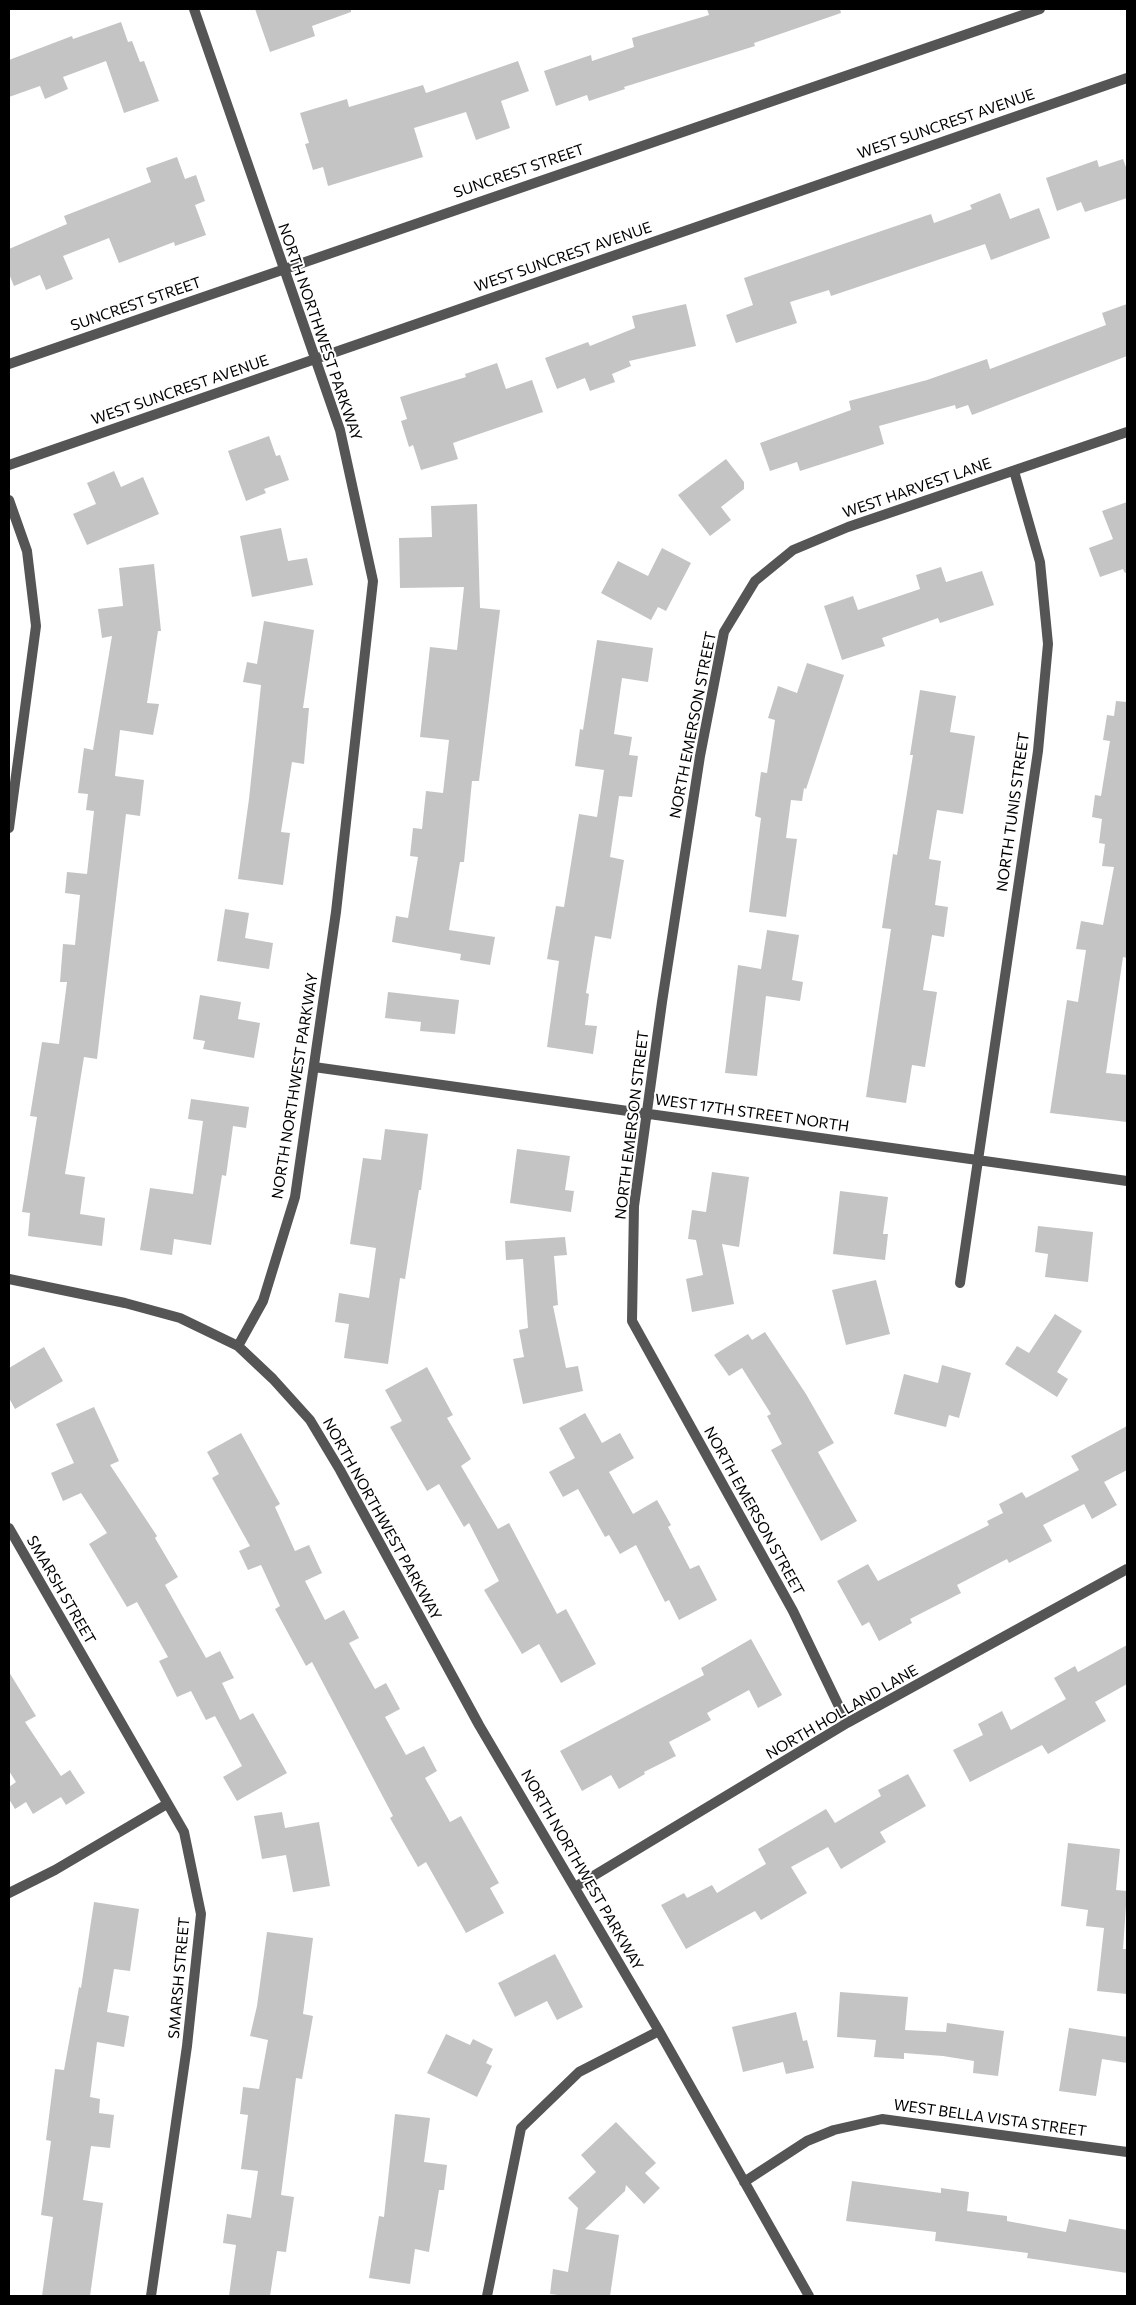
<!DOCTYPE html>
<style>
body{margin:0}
#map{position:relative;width:1136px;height:2305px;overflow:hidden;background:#fff;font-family:Commissioner,sans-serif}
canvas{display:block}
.frame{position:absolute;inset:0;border:10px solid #000;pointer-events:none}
</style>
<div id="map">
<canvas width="1136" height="2305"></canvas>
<div class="frame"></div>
</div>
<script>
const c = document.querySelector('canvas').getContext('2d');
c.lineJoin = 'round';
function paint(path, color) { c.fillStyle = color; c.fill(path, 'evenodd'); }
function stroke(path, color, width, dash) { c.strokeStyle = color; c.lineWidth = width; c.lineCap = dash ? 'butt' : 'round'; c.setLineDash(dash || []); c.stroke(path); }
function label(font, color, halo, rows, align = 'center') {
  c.font = font + ' Commissioner,sans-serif'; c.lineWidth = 4; c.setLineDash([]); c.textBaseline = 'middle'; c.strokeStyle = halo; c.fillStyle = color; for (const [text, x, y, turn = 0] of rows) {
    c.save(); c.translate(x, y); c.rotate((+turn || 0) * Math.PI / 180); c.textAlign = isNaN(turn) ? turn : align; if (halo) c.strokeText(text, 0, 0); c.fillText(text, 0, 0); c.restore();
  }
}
const building = new Path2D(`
 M 255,9 L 351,9 L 351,12 L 312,26 L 315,36 L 270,52 Z
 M 707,9 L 840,9 L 841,13 L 754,43 L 755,46 L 624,87 L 625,89 L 589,101 L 587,95 L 556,106 L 544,71 L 591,55 L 592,61 L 634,47 L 632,38 L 709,15 Z
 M 121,22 L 128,42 L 132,41 L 140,62 L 144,61 L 159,101 L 124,113 L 106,61 L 63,77 L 68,89 L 45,99 L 40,86 L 9,97 L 9,60 L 72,36 L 73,39 Z
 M 518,61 L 529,91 L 501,101 L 510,128 L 476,140 L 466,112 L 414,128 L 423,157 L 328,186 L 323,167 L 313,170 L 305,144 L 309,143 L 300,113 L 347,99 L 349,107 L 423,85 L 426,93 Z
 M 177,157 L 185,179 L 196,175 L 205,201 L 195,205 L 206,235 L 175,246 L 174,242 L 119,263 L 109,238 L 63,256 L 73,279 L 46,290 L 40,275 L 14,286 L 9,274 L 9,249 L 67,224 L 64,216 L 151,182 L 146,168 Z
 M 1123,159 L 1127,170 L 1127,198 L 1085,212 L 1081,202 L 1057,211 L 1046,178 L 1097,160 L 1099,167 Z
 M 1000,193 L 1010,219 L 1039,208 L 1050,238 L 991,260 L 985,244 L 831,296 L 829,290 L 790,302 L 797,323 L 736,343 L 726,315 L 753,305 L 744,278 L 931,214 L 934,223 L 972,209 L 970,205 Z
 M 686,304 L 696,346 L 629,361 L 631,366 L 612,374 L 615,382 L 590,391 L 585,378 L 557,389 L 545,358 L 588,342 L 590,346 L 635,328 L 632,316 Z
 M 1127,304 L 1127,356 L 972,415 L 968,405 L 956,409 L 955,405 L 879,426 L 884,444 L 800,471 L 797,462 L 770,471 L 760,443 L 851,410 L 849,401 L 927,380 L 987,359 L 990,369 L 1106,325 L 1102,313 Z
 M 497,363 L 506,389 L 532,380 L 543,412 L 453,443 L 458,459 L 421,470 L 413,445 L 409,447 L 401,421 L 407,419 L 400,397 L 466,377 L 465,374 Z
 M 269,436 L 276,456 L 280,455 L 289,480 L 264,489 L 266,493 L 246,501 L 228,451 Z
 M 726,459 L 744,482 L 744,489 L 721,507 L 731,520 L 710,536 L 678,495 Z
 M 114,471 L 121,487 L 143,477 L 159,514 L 87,545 L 73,514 L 96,504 L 87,483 Z
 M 1127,502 L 1127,572 L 1125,573 L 1123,569 L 1100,577 L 1089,548 L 1113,539 L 1102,511 Z
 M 477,504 L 480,608 L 500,610 L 479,781 L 472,781 L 464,862 L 460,862 L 449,930 L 495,937 L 490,965 L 460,960 L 461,954 L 392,942 L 396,916 L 408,918 L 418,857 L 410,856 L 413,828 L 422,829 L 426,791 L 443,793 L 449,740 L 420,737 L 430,647 L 457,650 L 464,587 L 400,588 L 399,538 L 432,537 L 431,506 Z
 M 281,528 L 288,561 L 307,558 L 313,585 L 252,597 L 240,536 Z
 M 662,548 L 691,563 L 666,611 L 658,607 L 651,620 L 601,593 L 618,561 L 648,576 Z
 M 154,564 L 161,631 L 158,631 L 147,703 L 159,704 L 153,735 L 120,730 L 115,776 L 144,780 L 140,816 L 126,814 L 97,1059 L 84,1057 L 65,1174 L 85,1177 L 80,1214 L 105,1218 L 102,1246 L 28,1236 L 30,1213 L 22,1212 L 37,1117 L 30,1116 L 42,1042 L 59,1044 L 67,982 L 60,982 L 63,944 L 75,945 L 80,895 L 65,893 L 67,872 L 87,874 L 94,811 L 86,810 L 88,794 L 78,793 L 84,748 L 93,750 L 112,636 L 102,638 L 98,609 L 123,606 L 119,568 Z
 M 941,567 L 946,582 L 982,571 L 994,605 L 940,623 L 938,618 L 882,638 L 885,646 L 842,660 L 824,606 L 853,596 L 858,610 L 920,589 L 916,575 Z
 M 264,621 L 314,630 L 303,708 L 309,708 L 304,764 L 292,762 L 281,832 L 290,833 L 283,885 L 238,879 L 249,799 L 261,685 L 243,682 L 247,662 L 257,664 Z
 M 597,640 L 653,648 L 648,682 L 622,678 L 614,734 L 632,737 L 629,755 L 638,756 L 632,797 L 619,796 L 610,857 L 624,860 L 611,939 L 595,936 L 586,993 L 589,994 L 585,1025 L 597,1026 L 593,1054 L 547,1047 L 559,961 L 547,959 L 556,906 L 564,907 L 579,814 L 597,817 L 604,770 L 575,766 L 580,729 L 583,730 Z
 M 807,663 L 844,675 L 806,789 L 804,788 L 802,801 L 791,800 L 786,838 L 797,839 L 786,917 L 749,912 L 761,818 L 755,816 L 761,772 L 767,773 L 775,720 L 768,718 L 778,686 L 797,693 Z
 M 920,690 L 956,696 L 950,732 L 975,736 L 963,814 L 937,810 L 929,859 L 941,861 L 935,905 L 948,907 L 944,937 L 932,935 L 923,990 L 937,992 L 925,1067 L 912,1065 L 906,1103 L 866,1097 L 891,929 L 882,928 L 893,854 L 897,855 L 913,755 L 910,755 Z
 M 1116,701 L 1127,702 L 1127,958 L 1123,957 L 1106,1073 L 1127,1075 L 1127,1122 L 1050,1113 L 1067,1000 L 1078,1002 L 1086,950 L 1076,949 L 1081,921 L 1103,925 L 1114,867 L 1102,866 L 1105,844 L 1099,843 L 1102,819 L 1092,817 L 1095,795 L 1101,796 L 1110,741 L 1103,740 L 1107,715 L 1114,716 Z
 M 225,909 L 249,913 L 245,938 L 273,943 L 269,969 L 217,961 Z
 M 767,930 L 799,935 L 792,980 L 803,982 L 800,1001 L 766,996 L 757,1076 L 725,1073 L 738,965 L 761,969 Z
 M 388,992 L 459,1000 L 455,1034 L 420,1031 L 421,1022 L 385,1018 Z
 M 200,995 L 241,1002 L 238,1019 L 260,1023 L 254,1058 L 203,1049 L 205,1041 L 193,1039 Z
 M 191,1099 L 249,1107 L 246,1128 L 233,1126 L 226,1176 L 222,1175 L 211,1245 L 174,1239 L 172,1255 L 140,1250 L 150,1188 L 193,1194 L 203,1121 L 188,1119 Z
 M 385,1129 L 428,1134 L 421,1190 L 419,1190 L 405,1279 L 400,1278 L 388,1364 L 344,1358 L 349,1324 L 335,1322 L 339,1293 L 369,1298 L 376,1248 L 350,1244 L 363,1158 L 381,1160 Z
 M 517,1149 L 570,1156 L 565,1190 L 574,1191 L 571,1212 L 510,1203 Z
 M 712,1172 L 749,1177 L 739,1247 L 722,1244 L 734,1304 L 692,1312 L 686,1279 L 703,1275 L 696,1240 L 688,1239 L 692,1210 L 706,1212 Z
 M 840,1191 L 888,1197 L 883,1234 L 888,1234 L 885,1260 L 833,1254 Z
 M 1038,1226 L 1093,1232 L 1088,1282 L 1045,1277 L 1048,1254 L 1035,1252 Z
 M 565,1237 L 567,1255 L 554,1256 L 558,1305 L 553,1306 L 566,1368 L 578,1366 L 583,1391 L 523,1404 L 513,1359 L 524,1357 L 519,1330 L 528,1328 L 523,1259 L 506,1260 L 505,1241 Z
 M 876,1280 L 890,1334 L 846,1345 L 832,1290 Z
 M 1055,1314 L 1082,1331 L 1057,1372 L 1068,1379 L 1057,1397 L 1005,1364 L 1017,1346 L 1029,1353 Z
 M 765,1332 L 806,1394 L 834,1443 L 818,1452 L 857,1521 L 821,1541 L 771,1450 L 782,1444 L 767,1416 L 771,1414 L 742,1368 L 729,1376 L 714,1355 L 748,1334 L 752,1340 Z
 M 44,1347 L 63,1381 L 15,1409 L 9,1398 L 9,1368 Z
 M 942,1365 L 971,1373 L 959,1418 L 949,1415 L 946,1427 L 894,1414 L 904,1374 L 938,1383 Z
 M 427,1367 L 453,1415 L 447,1418 L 471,1459 L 461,1466 L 498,1529 L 509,1523 L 557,1614 L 566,1609 L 596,1664 L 561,1683 L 539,1644 L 522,1654 L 484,1590 L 499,1581 L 469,1523 L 464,1527 L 439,1484 L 427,1491 L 390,1427 L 402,1421 L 385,1390 Z
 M 94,1407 L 119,1461 L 110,1465 L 157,1536 L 155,1538 L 178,1577 L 165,1585 L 206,1658 L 220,1651 L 234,1678 L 222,1683 L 240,1720 L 253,1713 L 287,1773 L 237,1801 L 223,1777 L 242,1766 L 215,1716 L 206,1720 L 191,1691 L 177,1697 L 159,1661 L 168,1657 L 137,1602 L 127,1607 L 89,1544 L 107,1533 L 81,1493 L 63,1501 L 51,1473 L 74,1463 L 56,1424 Z
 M 585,1413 L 602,1443 L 620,1433 L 634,1458 L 609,1472 L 633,1514 L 657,1500 L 671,1525 L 668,1527 L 690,1569 L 699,1565 L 717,1600 L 679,1620 L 669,1600 L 665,1602 L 636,1545 L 620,1554 L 609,1535 L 605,1537 L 578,1489 L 563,1497 L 549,1472 L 575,1458 L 559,1428 Z
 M 1127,1426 L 1127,1470 L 1104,1482 L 1117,1505 L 1092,1519 L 1084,1504 L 1043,1525 L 1052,1541 L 1009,1563 L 1007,1559 L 957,1585 L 961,1593 L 910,1619 L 912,1623 L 879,1641 L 869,1622 L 862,1626 L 837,1581 L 868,1564 L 878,1581 L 989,1525 L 987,1521 L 1003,1513 L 999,1504 L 1022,1492 L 1026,1498 L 1079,1470 L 1071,1456 Z
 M 241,1433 L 280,1504 L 275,1507 L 295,1551 L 309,1545 L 322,1573 L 305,1581 L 325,1620 L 344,1610 L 359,1638 L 349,1643 L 375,1689 L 386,1683 L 400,1709 L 385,1717 L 406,1755 L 424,1746 L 437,1771 L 425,1778 L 450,1822 L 461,1816 L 499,1883 L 490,1888 L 504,1913 L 466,1933 L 426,1862 L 418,1867 L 390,1818 L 393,1816 L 312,1662 L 306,1666 L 275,1609 L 280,1606 L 261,1565 L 248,1570 L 239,1551 L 250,1546 L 212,1478 L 219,1474 L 207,1452 Z
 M 751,1639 L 782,1695 L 758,1708 L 749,1690 L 707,1713 L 711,1720 L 669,1742 L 676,1756 L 644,1772 L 645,1774 L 619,1789 L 611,1775 L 582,1791 L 560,1751 L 704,1675 L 701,1668 Z
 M 1127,1645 L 1127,1684 L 1095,1702 L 1106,1721 L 1048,1754 L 1042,1745 L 970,1782 L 953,1750 L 983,1735 L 978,1724 L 1002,1711 L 1011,1730 L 1066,1699 L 1054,1678 L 1075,1666 L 1078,1672 Z
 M 9,1672 L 36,1716 L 25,1722 L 61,1776 L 70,1770 L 85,1793 L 66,1805 L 61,1797 L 33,1814 L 26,1802 L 15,1809 L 9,1799 L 9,1787 L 16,1782 L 9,1771 Z
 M 908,1774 L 926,1806 L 880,1832 L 886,1842 L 841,1869 L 828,1847 L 791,1867 L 807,1893 L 761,1920 L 755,1911 L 686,1949 L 661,1905 L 684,1893 L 687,1898 L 712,1885 L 717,1893 L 766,1864 L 758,1849 L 826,1809 L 835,1823 L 881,1796 L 878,1790 Z
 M 282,1812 L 285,1828 L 319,1822 L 330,1886 L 293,1892 L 286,1855 L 262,1859 L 254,1816 Z
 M 1068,1843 L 1120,1849 L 1116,1890 L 1127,1891 L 1123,1949 L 1127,1949 L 1127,1994 L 1097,1991 L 1104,1928 L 1086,1926 L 1088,1910 L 1061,1906 Z
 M 94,1902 L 139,1909 L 130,1971 L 114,1969 L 107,2012 L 129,2016 L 124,2047 L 97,2042 L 90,2097 L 100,2099 L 99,2113 L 114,2115 L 110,2148 L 91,2146 L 83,2200 L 103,2203 L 90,2296 L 42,2296 L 53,2217 L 41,2215 L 51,2141 L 46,2140 L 55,2069 L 64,2070 L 79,1987 L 81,1988 Z
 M 267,1932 L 313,1938 L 303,2014 L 313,2016 L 302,2079 L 296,2078 L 281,2195 L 294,2197 L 286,2252 L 277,2251 L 270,2296 L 229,2296 L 236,2245 L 223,2243 L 227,2214 L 251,2218 L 258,2171 L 241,2169 L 248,2115 L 240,2114 L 243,2087 L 259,2089 L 268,2040 L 250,2036 L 257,2006 Z
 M 555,1954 L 583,2007 L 557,2020 L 547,2001 L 515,2017 L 498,1983 Z
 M 840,1992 L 908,1997 L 905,2030 L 946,2032 L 947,2023 L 1004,2031 L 998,2076 L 973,2073 L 974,2061 L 943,2056 L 904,2053 L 904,2059 L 874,2057 L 876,2040 L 837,2037 Z
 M 796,2012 L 803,2041 L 807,2040 L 814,2068 L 786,2074 L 783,2062 L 743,2072 L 732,2027 Z
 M 1069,2028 L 1127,2037 L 1127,2063 L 1102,2059 L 1096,2096 L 1059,2091 Z
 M 446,2034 L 470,2045 L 473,2039 L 493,2049 L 486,2063 L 492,2066 L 477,2097 L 427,2073 Z
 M 395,2114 L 430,2118 L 424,2162 L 447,2165 L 444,2190 L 439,2190 L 429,2252 L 415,2249 L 410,2284 L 369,2278 L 379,2216 L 384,2217 Z
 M 616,2122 L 656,2163 L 645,2173 L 660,2188 L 644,2204 L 626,2185 L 625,2191 L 585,2229 L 619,2235 L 610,2296 L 566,2296 L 550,2294 L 553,2269 L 568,2272 L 578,2208 L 568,2198 L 596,2172 L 581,2155 Z
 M 852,2181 L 941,2193 L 941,2188 L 969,2192 L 967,2211 L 1007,2216 L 1007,2221 L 1066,2232 L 1069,2219 L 1127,2230 L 1127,2273 L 1027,2258 L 1028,2253 L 935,2241 L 936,2232 L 846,2221 Z`);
const street = new Path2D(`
 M 194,9 L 340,430 L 373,581 L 336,912 L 295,1197 L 263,1301 L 238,1346
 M 9,364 L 1040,9
 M 9,465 L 1127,78
 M 9,500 L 27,551 L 36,626 L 9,828
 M 314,1067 L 1127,1181
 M 9,1279 L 125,1303 L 180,1318 L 238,1346 L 273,1379 L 310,1420 L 340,1470 L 479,1725 L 659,2031 L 809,2296
 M 960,1283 L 1038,751 L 1048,644 L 1040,562 L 1014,471
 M 9,1528 L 184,1832 L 201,1914 L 187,2046 L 151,2296
 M 847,1723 L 793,1611 L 632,1321 L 634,1206 L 662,1002 L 700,756 L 724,632 L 755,581 L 793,550 L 848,527 L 1127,432
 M 575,1887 L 847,1723 L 1127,1569
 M 9,1893 L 55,1870 L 167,1804
 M 744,2182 L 807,2141 L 834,2130 L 882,2119 L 1127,2152
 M 487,2296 L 521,2128 L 579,2072 L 659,2031`);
const streetNames = [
 ["WEST SUNCREST AVENUE",946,124,-19],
 ["SUNCREST STREET",519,171,-19],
 ["WEST SUNCREST AVENUE",563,257,-19],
 ["SUNCREST STREET",136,304,-19],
 ["NORTH NORTHWEST PARKWAY",320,332,71],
 ["WEST SUNCREST AVENUE",180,390,-19],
 ["WEST HARVEST LANE",917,488,-19],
 ["NORTH EMERSON STREET",693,725,-79],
 ["NORTH TUNIS STREET",1013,812,-82],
 ["NORTH NORTHWEST PARKWAY",295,1086,-81],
 ["WEST 17TH STREET NORTH",752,1113,8],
 ["NORTH EMERSON STREET",632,1125,-83],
 ["NORTH EMERSON STREET",754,1511,61],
 ["NORTH NORTHWEST PARKWAY",382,1519,61],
 ["SMARSH STREET",61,1590,60],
 ["NORTH HOLLAND LANE",842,1712,-30],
 ["NORTH NORTHWEST PARKWAY",582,1870,60],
 ["SMARSH STREET",179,1978,-85],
 ["WEST BELLA VISTA STREET",990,2118,8]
];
paint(building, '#c4c4c4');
stroke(street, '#555', 10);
label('15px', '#000', '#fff', streetNames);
</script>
